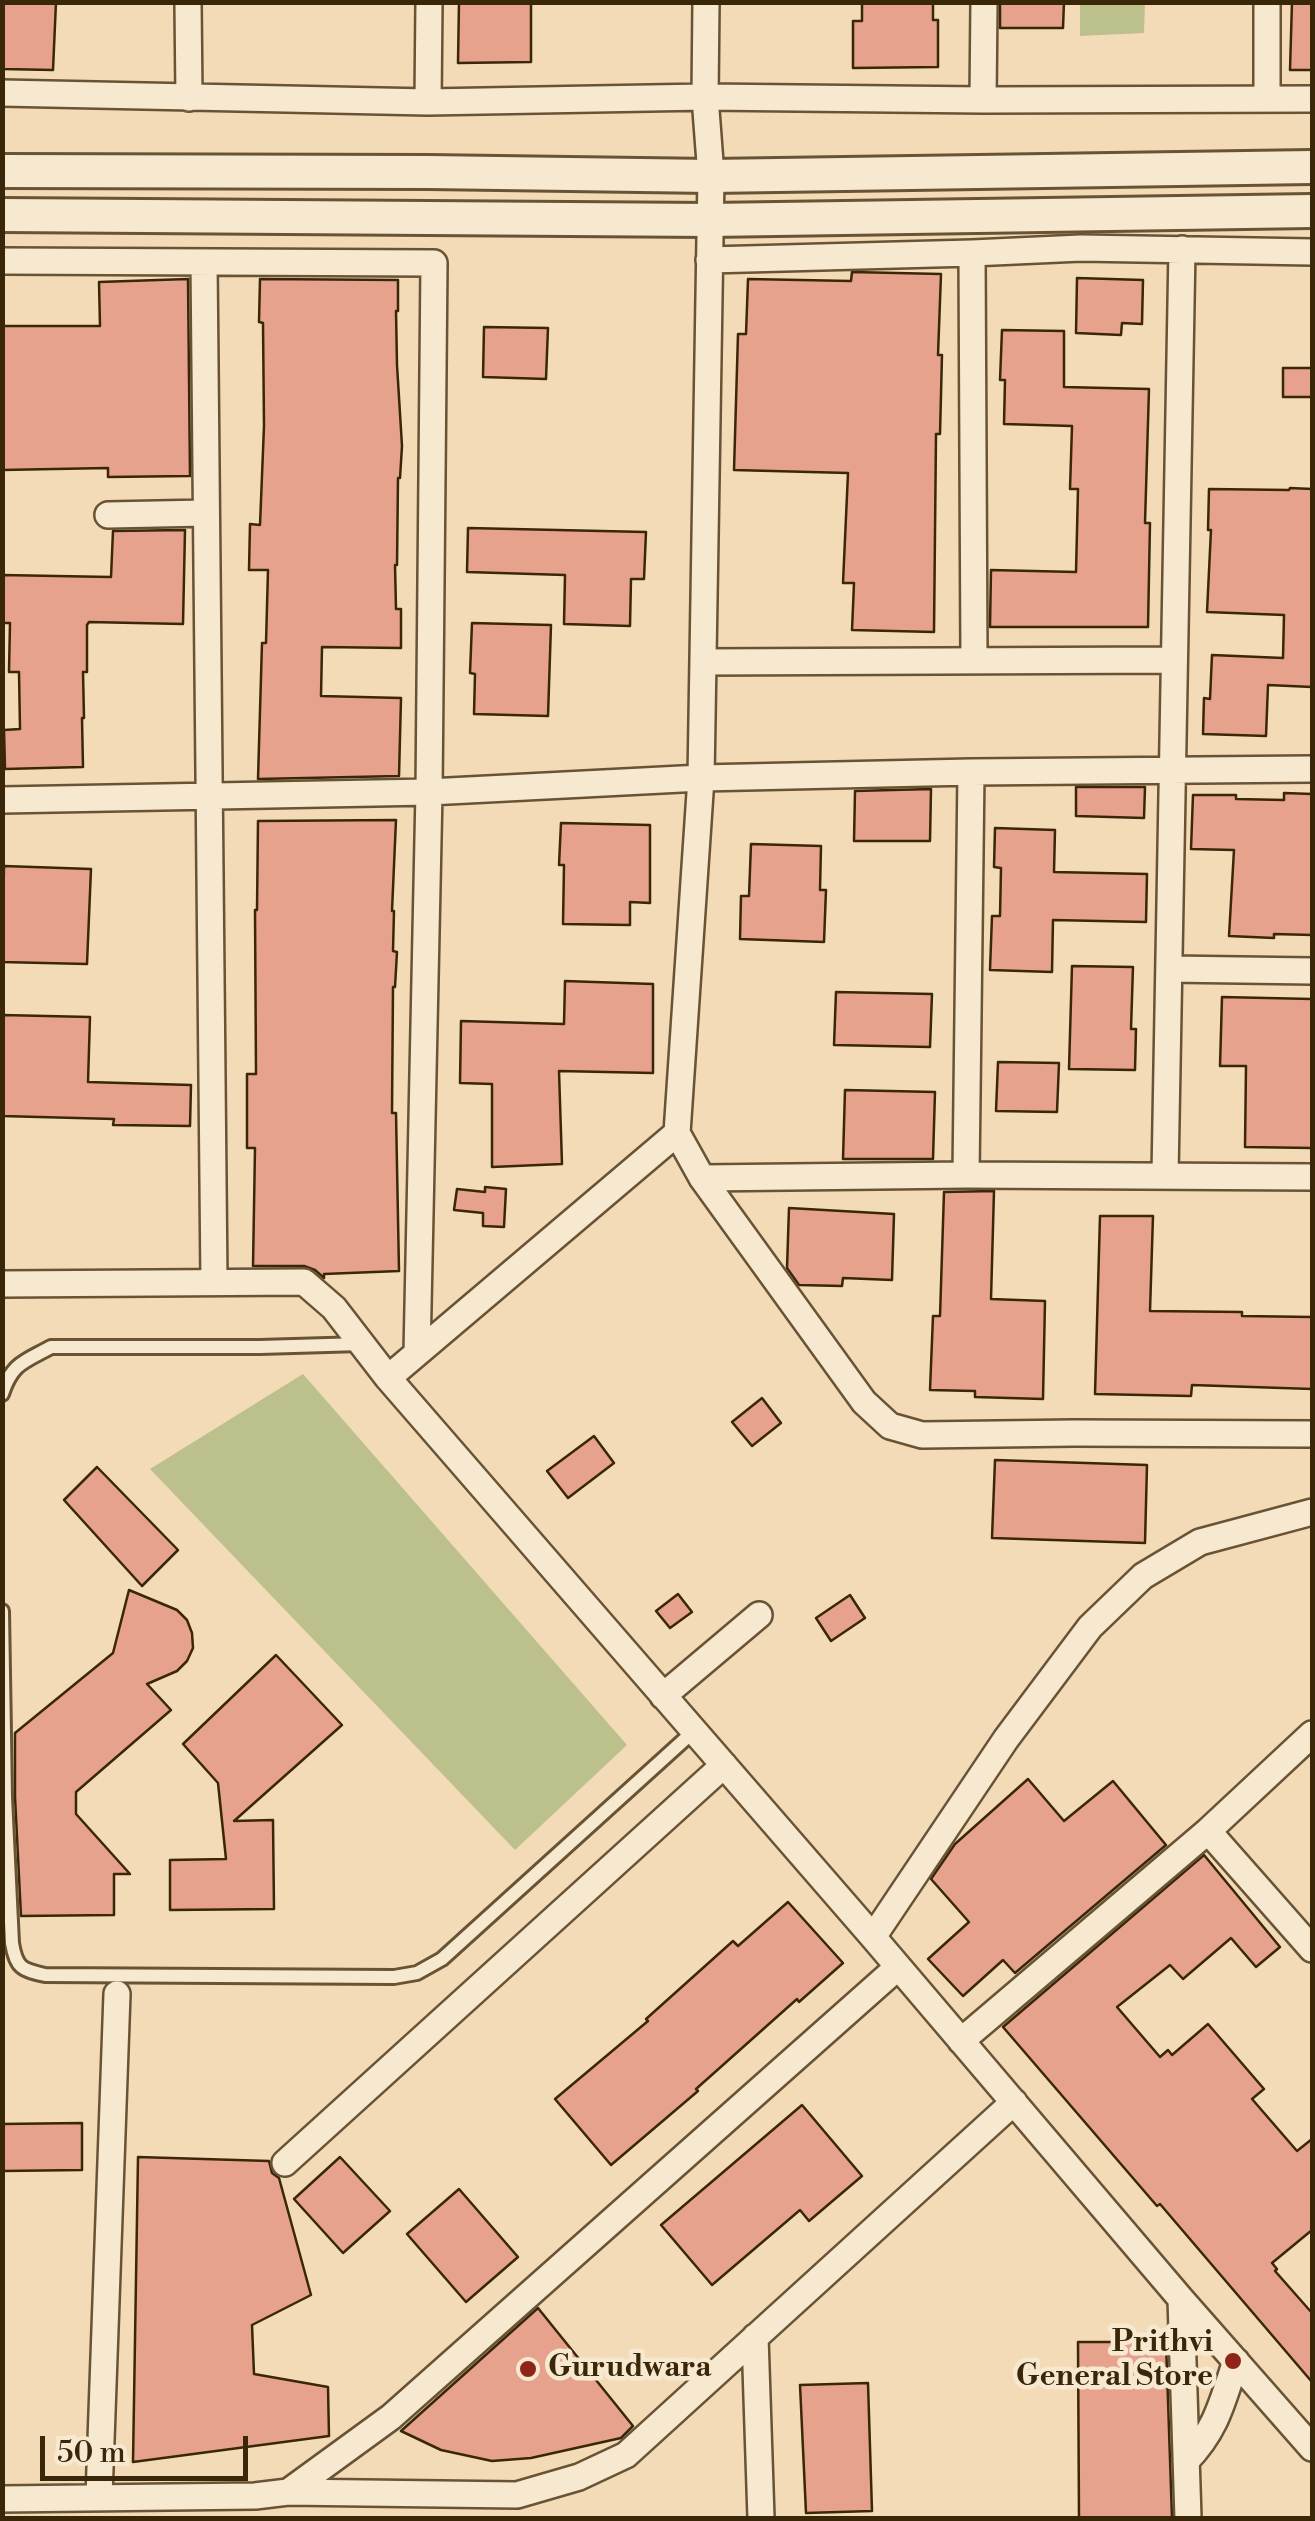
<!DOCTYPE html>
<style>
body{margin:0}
#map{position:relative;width:1315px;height:2521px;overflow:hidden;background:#f2dbb6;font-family:"Libre Bodoni",serif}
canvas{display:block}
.frame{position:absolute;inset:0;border:5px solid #3a2609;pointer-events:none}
.scale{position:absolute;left:40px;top:2436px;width:208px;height:45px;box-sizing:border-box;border:5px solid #3a2609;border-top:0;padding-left:12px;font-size:30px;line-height:35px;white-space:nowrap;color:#3a2609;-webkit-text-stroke:8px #f7e8d0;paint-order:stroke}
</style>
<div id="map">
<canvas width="1315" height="2521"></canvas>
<div class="frame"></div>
<div class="scale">50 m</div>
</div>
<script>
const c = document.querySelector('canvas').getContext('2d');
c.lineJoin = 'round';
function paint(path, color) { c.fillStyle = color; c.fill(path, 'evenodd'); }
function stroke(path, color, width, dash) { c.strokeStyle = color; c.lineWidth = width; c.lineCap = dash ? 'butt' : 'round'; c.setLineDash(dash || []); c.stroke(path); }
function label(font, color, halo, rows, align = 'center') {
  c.font = font + ' "Libre Bodoni",serif'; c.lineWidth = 9; c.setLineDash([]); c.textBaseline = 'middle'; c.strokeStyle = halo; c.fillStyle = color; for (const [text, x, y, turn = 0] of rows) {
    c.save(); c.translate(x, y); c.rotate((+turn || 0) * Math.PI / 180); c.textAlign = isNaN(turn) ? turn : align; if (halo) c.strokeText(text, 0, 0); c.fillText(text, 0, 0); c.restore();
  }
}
const green = new Path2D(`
 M 1080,3 L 1145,3 L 1144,33 L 1080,36 Z
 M 303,1374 L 627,1745 L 515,1850 L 150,1469 Z`);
const building = new Path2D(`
 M 2,2 L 56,2 L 53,70 L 2,69 Z
 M 459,2 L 531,2 L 531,62 L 458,63 Z
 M 862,2 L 933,2 L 933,20 L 938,20 L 938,67 L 853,68 L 853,21 L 862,21 Z
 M 1000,2 L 1064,2 L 1063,28 L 1000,28 Z
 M 1292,2 L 1312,2 L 1312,70 L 1290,70 Z
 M 852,272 L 941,274 L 938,355 L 942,355 L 940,434 L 936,434 L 934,632 L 852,630 L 854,583 L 843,583 L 848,473 L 734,470 L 738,334 L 746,334 L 748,279 L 851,281 Z
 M 1077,278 L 1143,280 L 1142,324 L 1122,323 L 1121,335 L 1076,333 Z
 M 188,279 L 190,476 L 108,477 L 108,468 L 2,470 L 2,326 L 100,326 L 99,282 Z
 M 260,279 L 398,280 L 398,311 L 396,311 L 397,365 L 402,446 L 400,478 L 398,478 L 397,565 L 395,565 L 396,609 L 401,609 L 401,648 L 322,647 L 321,696 L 401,698 L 399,776 L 258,779 L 262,643 L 266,643 L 268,570 L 249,570 L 250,524 L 260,525 L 264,426 L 263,323 L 259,322 Z
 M 484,327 L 548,328 L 546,379 L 483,377 Z
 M 1002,330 L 1064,331 L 1064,387 L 1149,389 L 1145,523 L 1150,523 L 1148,627 L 990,627 L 991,570 L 1076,572 L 1078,489 L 1070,489 L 1072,426 L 1004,424 L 1005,380 L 1000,380 Z
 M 1283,368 L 1312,368 L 1312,397 L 1283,397 Z
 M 1290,488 L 1312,489 L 1312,687 L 1268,685 L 1266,736 L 1203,734 L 1204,698 L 1210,699 L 1212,655 L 1283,658 L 1284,615 L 1207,612 L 1211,530 L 1208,530 L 1209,489 L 1289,490 Z
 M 468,528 L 646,532 L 644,579 L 631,579 L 630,626 L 564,624 L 565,575 L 467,572 Z
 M 185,530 L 183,624 L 89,622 L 87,625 L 87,672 L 83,672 L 84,718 L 82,718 L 83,767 L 5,769 L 4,730 L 20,729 L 19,672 L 9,672 L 10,623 L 2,623 L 2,575 L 111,577 L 113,531 Z
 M 472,623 L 551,625 L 548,716 L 474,714 L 475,674 L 470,673 Z
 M 1076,787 L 1145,787 L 1144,818 L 1076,816 Z
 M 931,789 L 930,841 L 854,841 L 855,791 Z
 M 1284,793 L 1312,794 L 1312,935 L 1274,934 L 1274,938 L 1229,936 L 1234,850 L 1191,849 L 1193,795 L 1236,795 L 1236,799 L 1284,800 Z
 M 396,820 L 392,911 L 394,911 L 393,951 L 397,952 L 395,987 L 393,987 L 392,1113 L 396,1113 L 399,1271 L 324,1274 L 324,1278 L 315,1270 L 304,1266 L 253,1266 L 255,1148 L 247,1148 L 247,1074 L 256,1074 L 255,910 L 257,910 L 258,821 Z
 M 561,823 L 650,825 L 650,903 L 630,902 L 630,925 L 563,924 L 564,865 L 559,865 Z
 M 995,828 L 1055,830 L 1054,872 L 1147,874 L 1146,922 L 1053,920 L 1052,972 L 990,970 L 992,916 L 1000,916 L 1001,868 L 994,867 Z
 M 751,844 L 821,846 L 820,890 L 826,890 L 824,942 L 740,939 L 741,896 L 749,896 Z
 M 4,866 L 91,869 L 87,964 L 2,962 Z
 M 1072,966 L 1133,967 L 1131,1029 L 1136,1029 L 1135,1070 L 1069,1069 Z
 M 565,981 L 653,984 L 653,1073 L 559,1071 L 562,1164 L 492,1167 L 492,1084 L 460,1083 L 461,1021 L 564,1024 Z
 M 836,992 L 932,994 L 930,1047 L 834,1045 Z
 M 1222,997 L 1312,999 L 1312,1148 L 1245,1147 L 1246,1066 L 1220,1066 Z
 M 2,1015 L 90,1017 L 88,1082 L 191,1085 L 190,1126 L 113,1125 L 114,1119 L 2,1116 Z
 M 998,1062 L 1059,1063 L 1057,1112 L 996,1111 Z
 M 845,1090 L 935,1092 L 933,1159 L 843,1159 Z
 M 485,1187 L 506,1189 L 504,1227 L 483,1226 L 483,1213 L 454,1210 L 457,1189 L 485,1192 Z
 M 994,1191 L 991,1299 L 1045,1301 L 1043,1399 L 975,1397 L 975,1391 L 930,1390 L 933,1316 L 940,1316 L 944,1192 Z
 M 789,1208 L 894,1214 L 892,1280 L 843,1278 L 842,1286 L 799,1285 L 787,1268 Z
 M 1100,1216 L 1153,1216 L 1150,1311 L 1242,1312 L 1242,1316 L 1312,1317 L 1312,1389 L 1192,1385 L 1191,1396 L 1095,1394 Z
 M 762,1398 L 781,1423 L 752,1446 L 732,1422 Z
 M 594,1436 L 614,1463 L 568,1498 L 547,1471 Z
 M 995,1460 L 1147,1465 L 1145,1543 L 992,1538 Z
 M 97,1467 L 178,1550 L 142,1586 L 64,1500 Z
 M 129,1590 L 177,1610 L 187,1620 L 192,1633 L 193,1648 L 187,1661 L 177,1671 L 147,1684 L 171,1710 L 76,1792 L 76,1814 L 130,1874 L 114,1874 L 114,1915 L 21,1916 L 15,1797 L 15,1733 L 113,1653 Z
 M 678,1594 L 692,1612 L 670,1628 L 656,1611 Z
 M 850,1595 L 865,1618 L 831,1641 L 816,1618 Z
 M 276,1655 L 342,1725 L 234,1821 L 273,1820 L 274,1909 L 170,1910 L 170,1860 L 226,1859 L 218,1783 L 183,1744 Z
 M 1028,1779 L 1064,1821 L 1113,1781 L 1166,1845 L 1015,1973 L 1003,1960 L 963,1996 L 928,1959 L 969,1922 L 931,1879 L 955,1844 Z
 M 1204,1855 L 1280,1947 L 1256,1967 L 1231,1938 L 1183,1979 L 1170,1965 L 1117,2007 L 1160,2057 L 1168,2050 L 1172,2055 L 1208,2024 L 1264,2089 L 1252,2099 L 1297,2151 L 1312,2139 L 1312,2230 L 1272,2263 L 1277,2269 L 1275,2271 L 1312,2313 L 1312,2382 L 1160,2204 L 1157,2206 L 1003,2027 Z
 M 788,1902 L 843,1963 L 799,2002 L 797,1999 L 696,2089 L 698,2091 L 611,2165 L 555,2099 L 648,2021 L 646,2019 L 733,1941 L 738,1946 Z
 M 802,2105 L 862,2176 L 809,2221 L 800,2210 L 712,2285 L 661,2225 Z
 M 82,2123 L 82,2170 L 2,2171 L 2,2124 Z
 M 138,2157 L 269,2161 L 272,2173 L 279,2178 L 311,2295 L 252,2325 L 254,2374 L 328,2387 L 329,2436 L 133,2462 Z
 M 340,2157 L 390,2211 L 343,2253 L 294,2199 Z
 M 459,2189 L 518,2257 L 466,2302 L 407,2234 Z
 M 538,2308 L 633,2426 L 621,2438 L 531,2458 L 492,2461 L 441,2450 L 401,2431 Z
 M 1078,2342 L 1166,2342 L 1172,2518 L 1079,2518 Z
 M 868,2383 L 872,2511 L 806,2513 L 800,2385 Z`);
const service = new Path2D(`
 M 2,1394 C 12,1363 24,1362 51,1347 L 260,1347 L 361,1344
 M 2,1611 L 5,1797 L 12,1943 C 16,1968 22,1970 45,1975 L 394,1977 L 417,1973 L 442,1959 L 694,1731`);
const minor = new Path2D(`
 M 188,2 L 189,98
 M 1267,2 L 1267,98
 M 2,93 L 428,102 L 705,97 L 983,100 L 1312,99
 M 983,100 L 984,2
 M 428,102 L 429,2
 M 972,253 L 974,661
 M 709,260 L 972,253 L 1081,248 L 1312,252
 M 2,261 L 434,263 L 429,792 L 417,1353
 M 204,262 L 214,1282
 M 108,515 L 206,513
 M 703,662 L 1174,660
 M 2,800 L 429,792 L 701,778 L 971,772 L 1312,769
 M 1169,969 L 1312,971
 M 677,1133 L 702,1178 L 864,1402 L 890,1426 L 922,1435 L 1074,1433 L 1312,1434
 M 966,1175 L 971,772
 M 1165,1175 L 1182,249
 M 702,1178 L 966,1175 L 1312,1177
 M 2,1284 L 304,1282 L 334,1308 L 388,1378 L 873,1937 L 1181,2299 L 1312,2448
 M 388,1378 L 677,1133 L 701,778 L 711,176 L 705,97 L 706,2
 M 663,1696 L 759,1615
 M 1208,1831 L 1312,1949
 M 873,1937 L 1006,1739 L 1090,1627 L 1143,1576 L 1200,1542 L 1312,1512
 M 961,2041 L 1208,1831 L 1312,1734
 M 285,2163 L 724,1765
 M 1181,2299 L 1188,2518
 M 755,2337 L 761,2518
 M 1186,2461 C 1217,2429 1222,2402 1236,2361
 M 288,2492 L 391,2417 L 898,1967
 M 99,2496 L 117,1994
 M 2,2499 L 255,2496 L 288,2492 L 517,2495 L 579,2477 L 626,2455 L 1014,2102`);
const tertiary = new Path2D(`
 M 2,171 L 428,172 L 711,176 L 1312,167
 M 2,215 L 710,220 L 1312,211`);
const markers = [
 [1233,2361,10,"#8f2418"],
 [528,2369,10,"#8f2418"]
];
const poiNames = [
 ["Prithvi",1213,2344],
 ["General Store",1213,2378],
 ["Gurudwara",548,2369,"left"]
];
paint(green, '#bcc08d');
paint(building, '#e7a28d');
stroke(building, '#3a2609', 2.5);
stroke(service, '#685334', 18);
stroke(minor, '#685334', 30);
stroke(tertiary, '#685334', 38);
stroke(service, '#f7e8d0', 12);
stroke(minor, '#f7e8d0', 25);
stroke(tertiary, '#f7e8d0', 32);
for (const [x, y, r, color] of markers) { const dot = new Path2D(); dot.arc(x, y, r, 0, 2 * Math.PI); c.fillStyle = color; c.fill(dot); stroke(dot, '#f7e8d0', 4); }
label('bold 30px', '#3a2609', '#f7e8d0', poiNames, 'right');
</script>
